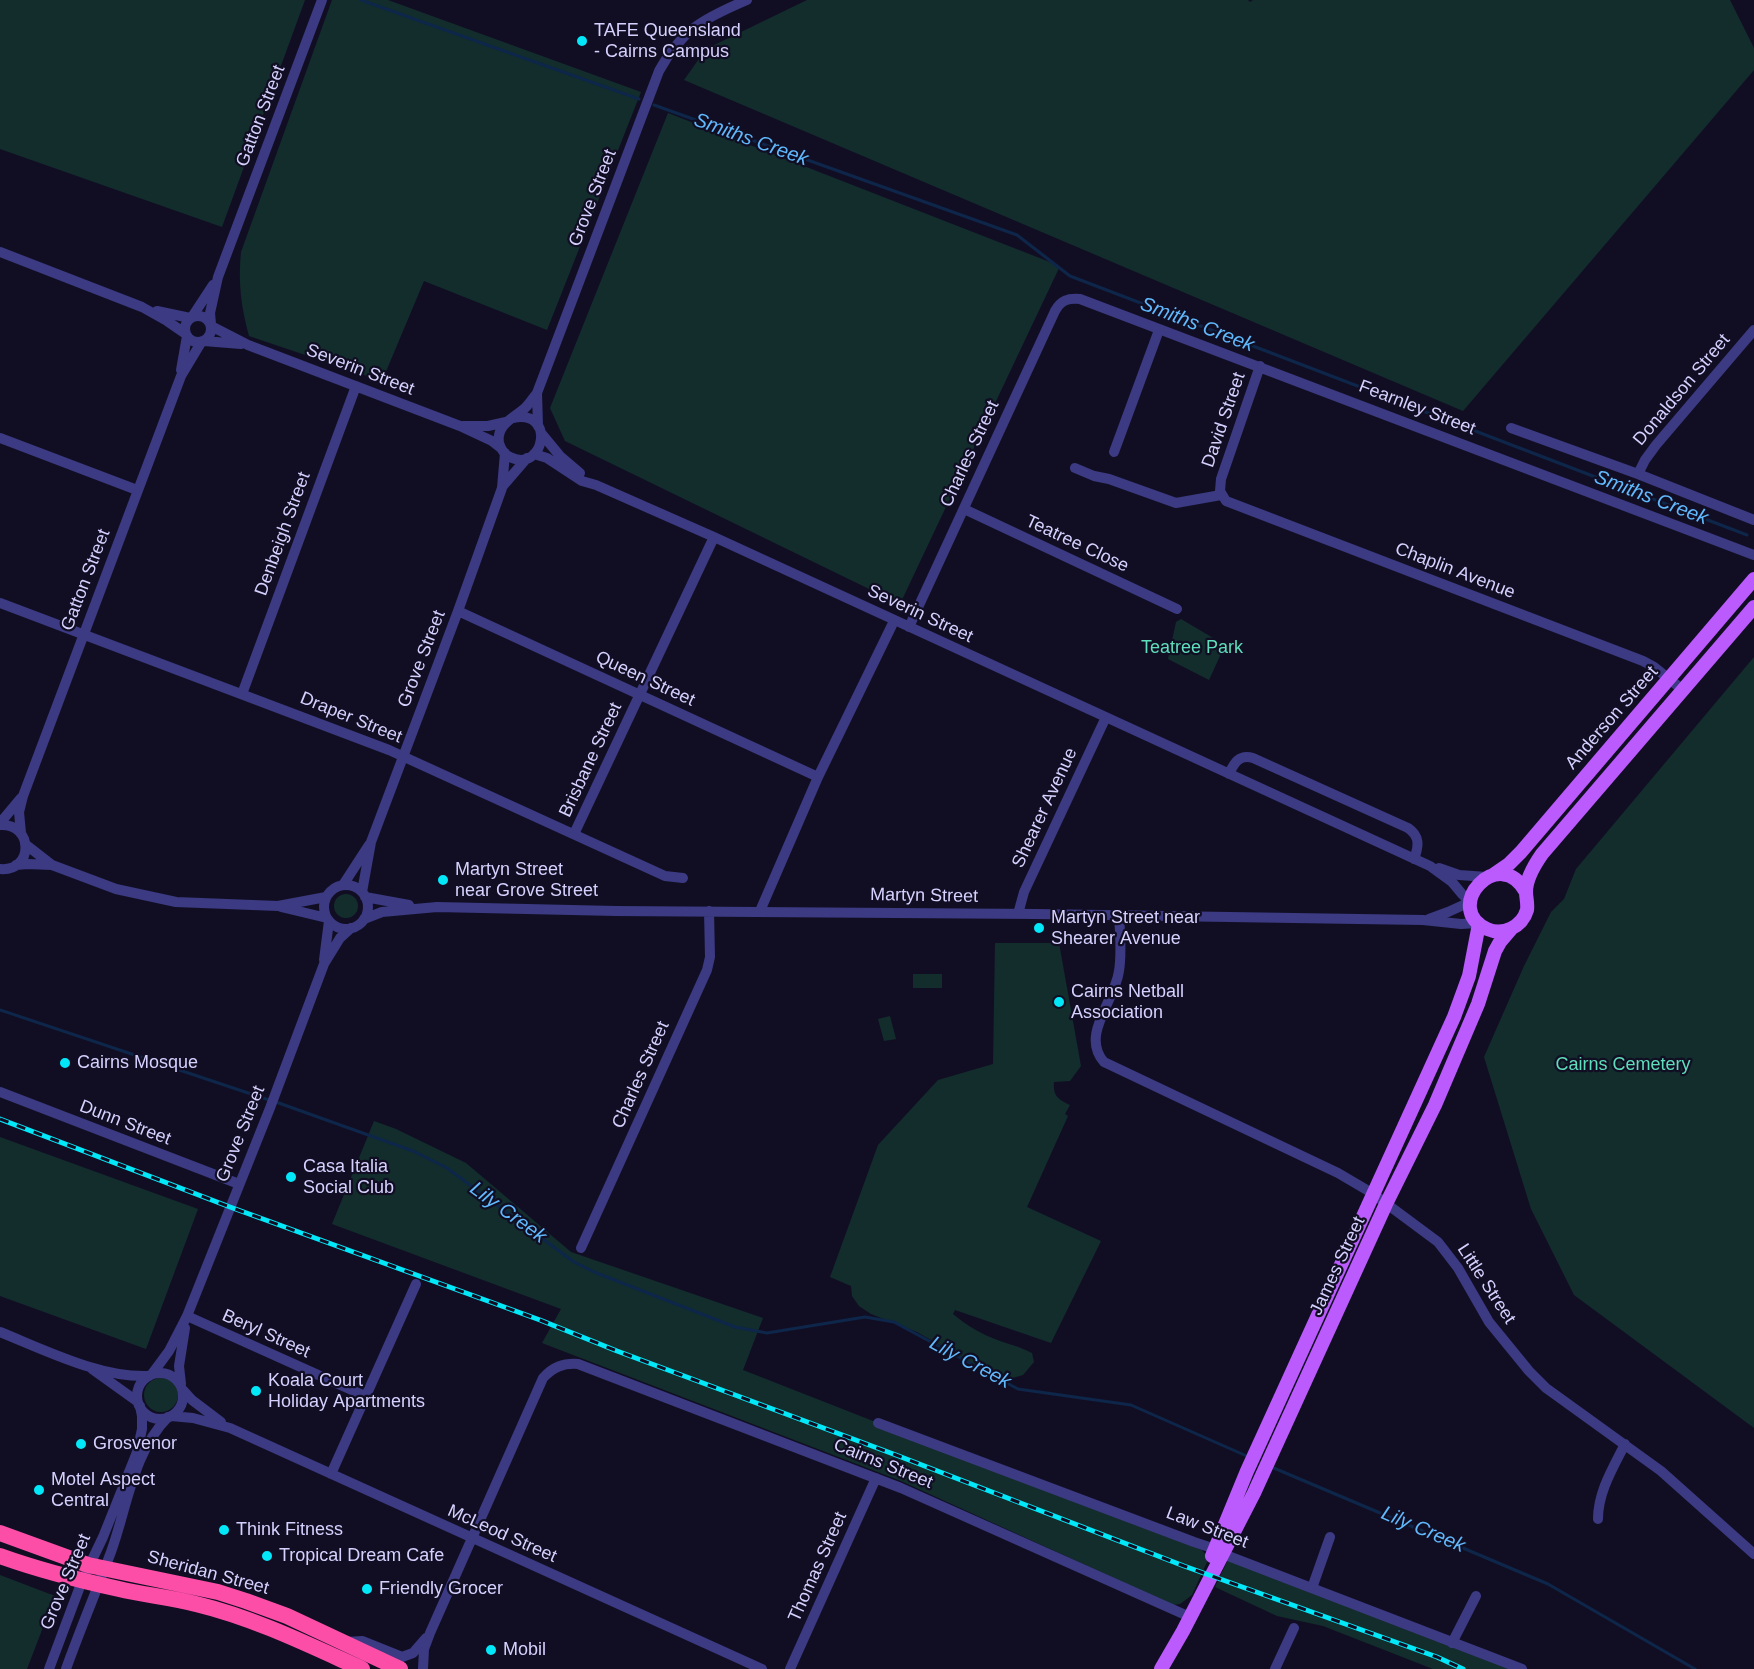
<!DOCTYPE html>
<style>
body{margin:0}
canvas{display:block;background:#110e24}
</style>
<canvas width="1754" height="1669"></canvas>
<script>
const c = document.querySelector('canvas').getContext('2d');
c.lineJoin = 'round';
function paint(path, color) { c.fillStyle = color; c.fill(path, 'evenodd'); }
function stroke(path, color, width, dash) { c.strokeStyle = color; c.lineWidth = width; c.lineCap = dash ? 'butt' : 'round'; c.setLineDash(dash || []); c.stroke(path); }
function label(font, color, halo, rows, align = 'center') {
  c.font = font + ' Helvetica,sans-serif'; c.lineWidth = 4.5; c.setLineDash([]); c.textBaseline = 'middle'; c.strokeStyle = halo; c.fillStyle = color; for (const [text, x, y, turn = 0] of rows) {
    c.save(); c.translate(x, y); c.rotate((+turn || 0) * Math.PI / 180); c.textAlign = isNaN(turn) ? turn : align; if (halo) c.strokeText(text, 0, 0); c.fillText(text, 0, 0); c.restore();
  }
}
const green = new Path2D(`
 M 0,0 L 305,0 L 222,227 L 0,149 Z
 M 332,0 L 388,0 L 641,92 L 547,330 L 424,281 L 382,381 L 249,336 C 241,307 238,282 241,252 Z
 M 807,0 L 1248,0 L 1250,2 L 1253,0 L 1730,0 L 1754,48 L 1754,70 L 1463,411 L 684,80 L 706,49 Z
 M 668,113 L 1060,266 L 900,604 L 565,441 L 550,408 Z
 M 1181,619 L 1225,645 L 1209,680 L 1168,659 L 1176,622 Z
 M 1754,657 L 1754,1428 L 1574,1295 L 1531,1209 L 1484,1057 L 1524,966 L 1551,912 L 1564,899 L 1576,869 Z
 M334 906a12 12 0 1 1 24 0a12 12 0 1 1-24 0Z
 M 995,943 L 1059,943 L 1081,1066 L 1070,1081 L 1054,1082 C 1053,1095 1057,1099 1070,1105 L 1065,1114 L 1068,1116 L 1027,1207 L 1101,1241 L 1051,1343 L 955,1310 L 953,1314 C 967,1326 983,1335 1000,1341 C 1012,1345 1020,1347 1032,1353 L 1034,1362 L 1023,1375 L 1009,1379 L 984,1370 L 917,1332 L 871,1314 L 859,1306 L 852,1296 L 851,1286 L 830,1277 L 878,1145 L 938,1080 L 993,1064 Z
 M 913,974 L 942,974 L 942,988 L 913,988 Z
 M 890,1016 L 896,1039 L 884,1041 L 878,1019 Z
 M 374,1121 L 396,1129 L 466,1163 L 571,1252 L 763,1318 L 743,1370 L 1202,1550 L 1206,1555 L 1207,1562 L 1192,1595 L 1180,1604 L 1173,1605 L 901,1481 L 542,1343 L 561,1309 L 332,1224 Z
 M 0,1137 L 198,1209 L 146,1349 L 0,1296 Z
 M144 1395a17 17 0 1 1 34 0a17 17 0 1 1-34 0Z
 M 1228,1560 L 1513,1669 L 1433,1669 L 1323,1626 L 1277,1616 L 1215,1587 Z
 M 0,1575 L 55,1596 L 27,1669 L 0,1669 Z`);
const stream = new Path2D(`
 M 361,0 L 639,99
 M 654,105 L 1017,235 L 1070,276 L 1747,535
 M 0,1010 L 269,1100
 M 276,1102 L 413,1151 L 447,1168 L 574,1262 L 594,1272 L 735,1327 L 767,1333 L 865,1317 L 894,1322 L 1018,1389 L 1131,1405 L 1249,1457
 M 1269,1466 L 1548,1584 L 1695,1669`);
const minor = new Path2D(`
 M 0,252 L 142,307 L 167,321 L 186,334
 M 157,311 L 190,318
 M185 329a13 13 0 1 1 26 0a13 13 0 1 1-26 0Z
 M 192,317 L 213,285
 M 211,324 L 210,313 L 218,277 L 322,0
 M 211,326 L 248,345 L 460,426 L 492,441 L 501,448
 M 204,341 L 241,344
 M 1260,366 L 1221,479 L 1220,491 L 1226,501 L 1643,661 L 1654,667 L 1683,690
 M 181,370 L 187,336
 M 537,393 L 538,426
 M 513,418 C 557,409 544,474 510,457 C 505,455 501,449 499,443 C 496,424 514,418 525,408 C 530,403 533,398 537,393 L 659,71 C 682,29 705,18 747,0
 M 463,426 L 488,426 L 506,422
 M 1511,428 L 1638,474 L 1754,520
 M 541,433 L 560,456 L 580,473
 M 0,438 L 137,490
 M 1114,452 L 1159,330
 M 534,454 L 547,458 L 582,481 L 596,485 L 714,537 L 1430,866 L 1452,882 L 1462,894 L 1470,902
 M 1075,468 L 1094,476 L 1109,479 L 1176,503 L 1221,495
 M 1638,474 L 1645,460 L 1656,445 L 1754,330
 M 502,487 L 527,458
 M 964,509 L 1177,609
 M 0,603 L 389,750 L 665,876 L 683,878
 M 458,611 L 818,777
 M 909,627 L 1055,311 C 1061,300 1068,298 1080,299 L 1754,555
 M 242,694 L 356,386
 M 1229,774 C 1234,763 1239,754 1253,758 L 1408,828 C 1420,836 1419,846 1414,859
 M 0,823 L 21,798
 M 0,825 C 34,823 34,872 0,869
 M 21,833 L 19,812 L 23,796 L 181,376 L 202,341
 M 574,834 L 714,537
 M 25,844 L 52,865 L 116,889 L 176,902 L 278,906 L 326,897
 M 16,865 L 28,864 L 52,865
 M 1439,868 L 1459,875 L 1487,877
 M 343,885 L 369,845
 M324 907a22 22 0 1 1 44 0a22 22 0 1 1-44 0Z
 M 362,892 L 371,842 L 458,611 L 502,488 L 505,453
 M 365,897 L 409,905
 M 281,907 L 327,918
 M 760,911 L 818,777 L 894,621
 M 1018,914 L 1024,892 L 1106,717
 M 1119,915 C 1120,933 1122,953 1119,971 C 1115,1001 1080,1035 1104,1062 L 1338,1173 L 1372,1193 L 1438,1242 L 1458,1268 L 1489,1322 L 1529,1371 L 1546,1388 L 1661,1471 L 1754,1554
 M 364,919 L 382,912 L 437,907 L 616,911 L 1036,914 L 1423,920 L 1461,924 L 1478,923
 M 1429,919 L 1448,912 L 1470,902
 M 324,960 L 329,921
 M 0,1092 L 239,1184
 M 581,1248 L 707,970 L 710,957 L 709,911
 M 187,1316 L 365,1396
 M 0,1332 C 45,1350 100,1378 149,1376
 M 92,1369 L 138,1402
 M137 1396a23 23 0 1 1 46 0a23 23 0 1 1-46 0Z
 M 152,1374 L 169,1351 L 187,1316 L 270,1108 L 324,964 L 340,938 L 351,928
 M 181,1384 L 179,1366 L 185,1328
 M 183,1390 L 192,1400 L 221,1422
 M 171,1416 L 193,1418 L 230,1428 L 762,1669
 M 878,1423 L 1194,1542 L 1215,1549
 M 331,1474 L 416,1284
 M 1598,1519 C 1598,1492 1613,1468 1625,1444
 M 1223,1554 L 1522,1669
 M 1312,1588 L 1330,1537
 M 347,1642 L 362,1641 L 402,1657 L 413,1653 L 426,1638
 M 1452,1643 L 1476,1596
 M 49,1669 L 82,1581 L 103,1537 L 137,1452 L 142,1429 L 142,1416 L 140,1406
 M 66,1669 C 80,1630 96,1592 111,1552 C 127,1508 133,1452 168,1417
 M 423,1669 L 424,1649 L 430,1633 L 543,1378 C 553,1367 563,1363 578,1364 L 901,1488 L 1190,1617
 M 790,1669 L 876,1478
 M 1275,1669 L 1294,1628`);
const major = new Path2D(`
 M 1493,875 L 1509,864 L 1521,852 L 1754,579
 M 1526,892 C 1499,843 1441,908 1487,929 C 1503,936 1522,927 1527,910 C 1528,903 1526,898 1526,892 C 1526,879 1535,864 1542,854 L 1754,607
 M 1212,1556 L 1247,1471 L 1454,1017 L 1469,976 L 1479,924
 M 1161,1669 L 1183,1631 L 1254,1493 L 1386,1204 L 1435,1105 L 1478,1004 L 1495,951 L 1500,942 L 1512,928`);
const highway = new Path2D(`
 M 0,1533 L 88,1565 L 218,1592 L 246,1601 L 287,1616 L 400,1669
 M 0,1556 C 39,1570 78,1580 119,1589 C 144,1595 170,1597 196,1604 C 254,1618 307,1644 362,1669`);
const rail = new Path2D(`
 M 0,1119 L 230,1207 L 540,1320 L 617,1351 L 896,1455 L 1184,1566 L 1437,1657 L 1463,1669`);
const markers = [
 [582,41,6,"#03e8f9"],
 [443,880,6,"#03e8f9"],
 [1039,928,6,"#03e8f9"],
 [1059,1002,6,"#03e8f9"],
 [65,1063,6,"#03e8f9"],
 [291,1177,6,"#03e8f9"],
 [256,1391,6,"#03e8f9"],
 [81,1444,6,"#03e8f9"],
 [39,1490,6,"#03e8f9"],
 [224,1530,6,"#03e8f9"],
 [267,1556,6,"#03e8f9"],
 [367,1589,6,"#03e8f9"],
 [491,1650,6,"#03e8f9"]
];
const poiNames = [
 ["TAFE Queensland",594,31],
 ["- Cairns Campus",594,52],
 ["Martyn Street",455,870],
 ["near Grove Street",455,891],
 ["Martyn Street near",1051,918],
 ["Shearer Avenue",1051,939],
 ["Cairns Netball",1071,992],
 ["Association",1071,1013],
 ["Cairns Mosque",77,1063],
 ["Casa Italia",303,1167],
 ["Social Club",303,1188],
 ["Koala Court",268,1381],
 ["Holiday Apartments",268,1402],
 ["Grosvenor",93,1444],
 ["Motel Aspect",51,1480],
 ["Central",51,1501],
 ["Think Fitness",236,1530],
 ["Tropical Dream Cafe",279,1556],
 ["Friendly Grocer",379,1589],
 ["Mobil",503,1650]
];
const streetNames = [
 ["Gatton Street",261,116,-69],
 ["Grove Street",593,198,-69],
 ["Severin Street",360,370,21],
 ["Donaldson Street",1682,390,-50],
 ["Fearnley Street",1417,408,21],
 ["David Street",1224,420,-71],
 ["Charles Street",970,454,-65],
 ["Denbeigh Street",283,534,-70],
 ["Teatree Close",1077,544,25],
 ["Chaplin Avenue",1455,571,21],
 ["Gatton Street",86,580,-69],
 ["Severin Street",920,614,25],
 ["Grove Street",422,659,-69],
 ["Queen Street",645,679,25],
 ["Draper Street",351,718,22],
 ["Anderson Street",1612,718,-49],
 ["Brisbane Street",591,760,-65],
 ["Shearer Avenue",1045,808,-65],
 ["Martyn Street",924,896,1],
 ["Charles Street",641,1075,-66],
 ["Dunn Street",125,1123,21],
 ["Grove Street",241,1134,-68],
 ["James Street",1338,1266,-65],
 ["Little Street",1486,1284,57],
 ["Beryl Street",266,1334,24],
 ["Cairns Street",883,1464,22],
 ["Law Street",1207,1528,21],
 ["McLeod Street",502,1534,24],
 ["Thomas Street",818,1567,-66],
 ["Sheridan Street",208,1573,15],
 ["Grove Street",66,1582,-67]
];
const parkNames = [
 ["Teatree Park",1192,648],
 ["Cairns Cemetery",1623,1065]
];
const waterNames = [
 ["Smiths Creek",751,140,20],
 ["Smiths Creek",1197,325,21],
 ["Smiths Creek",1651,498,21],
 ["Lily Creek",508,1213,36],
 ["Lily Creek",970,1363,28],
 ["Lily Creek",1423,1530,23]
];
paint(green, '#122d2c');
stroke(stream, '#0d2649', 3);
stroke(minor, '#3b3a82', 10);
stroke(major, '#bb5afd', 14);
stroke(highway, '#fd4ea7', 16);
stroke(rail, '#03e8f9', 5);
stroke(rail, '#110e24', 3, [9]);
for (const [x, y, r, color] of markers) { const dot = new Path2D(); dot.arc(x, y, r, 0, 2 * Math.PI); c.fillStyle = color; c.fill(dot); stroke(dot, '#110e24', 2); }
label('18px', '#d5d1fe', '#110e24', poiNames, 'left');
label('18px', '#d5d1fe', '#110e24', streetNames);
label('18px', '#5edeba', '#110e24', parkNames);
label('italic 20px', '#61b9fd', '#110e24', waterNames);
</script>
